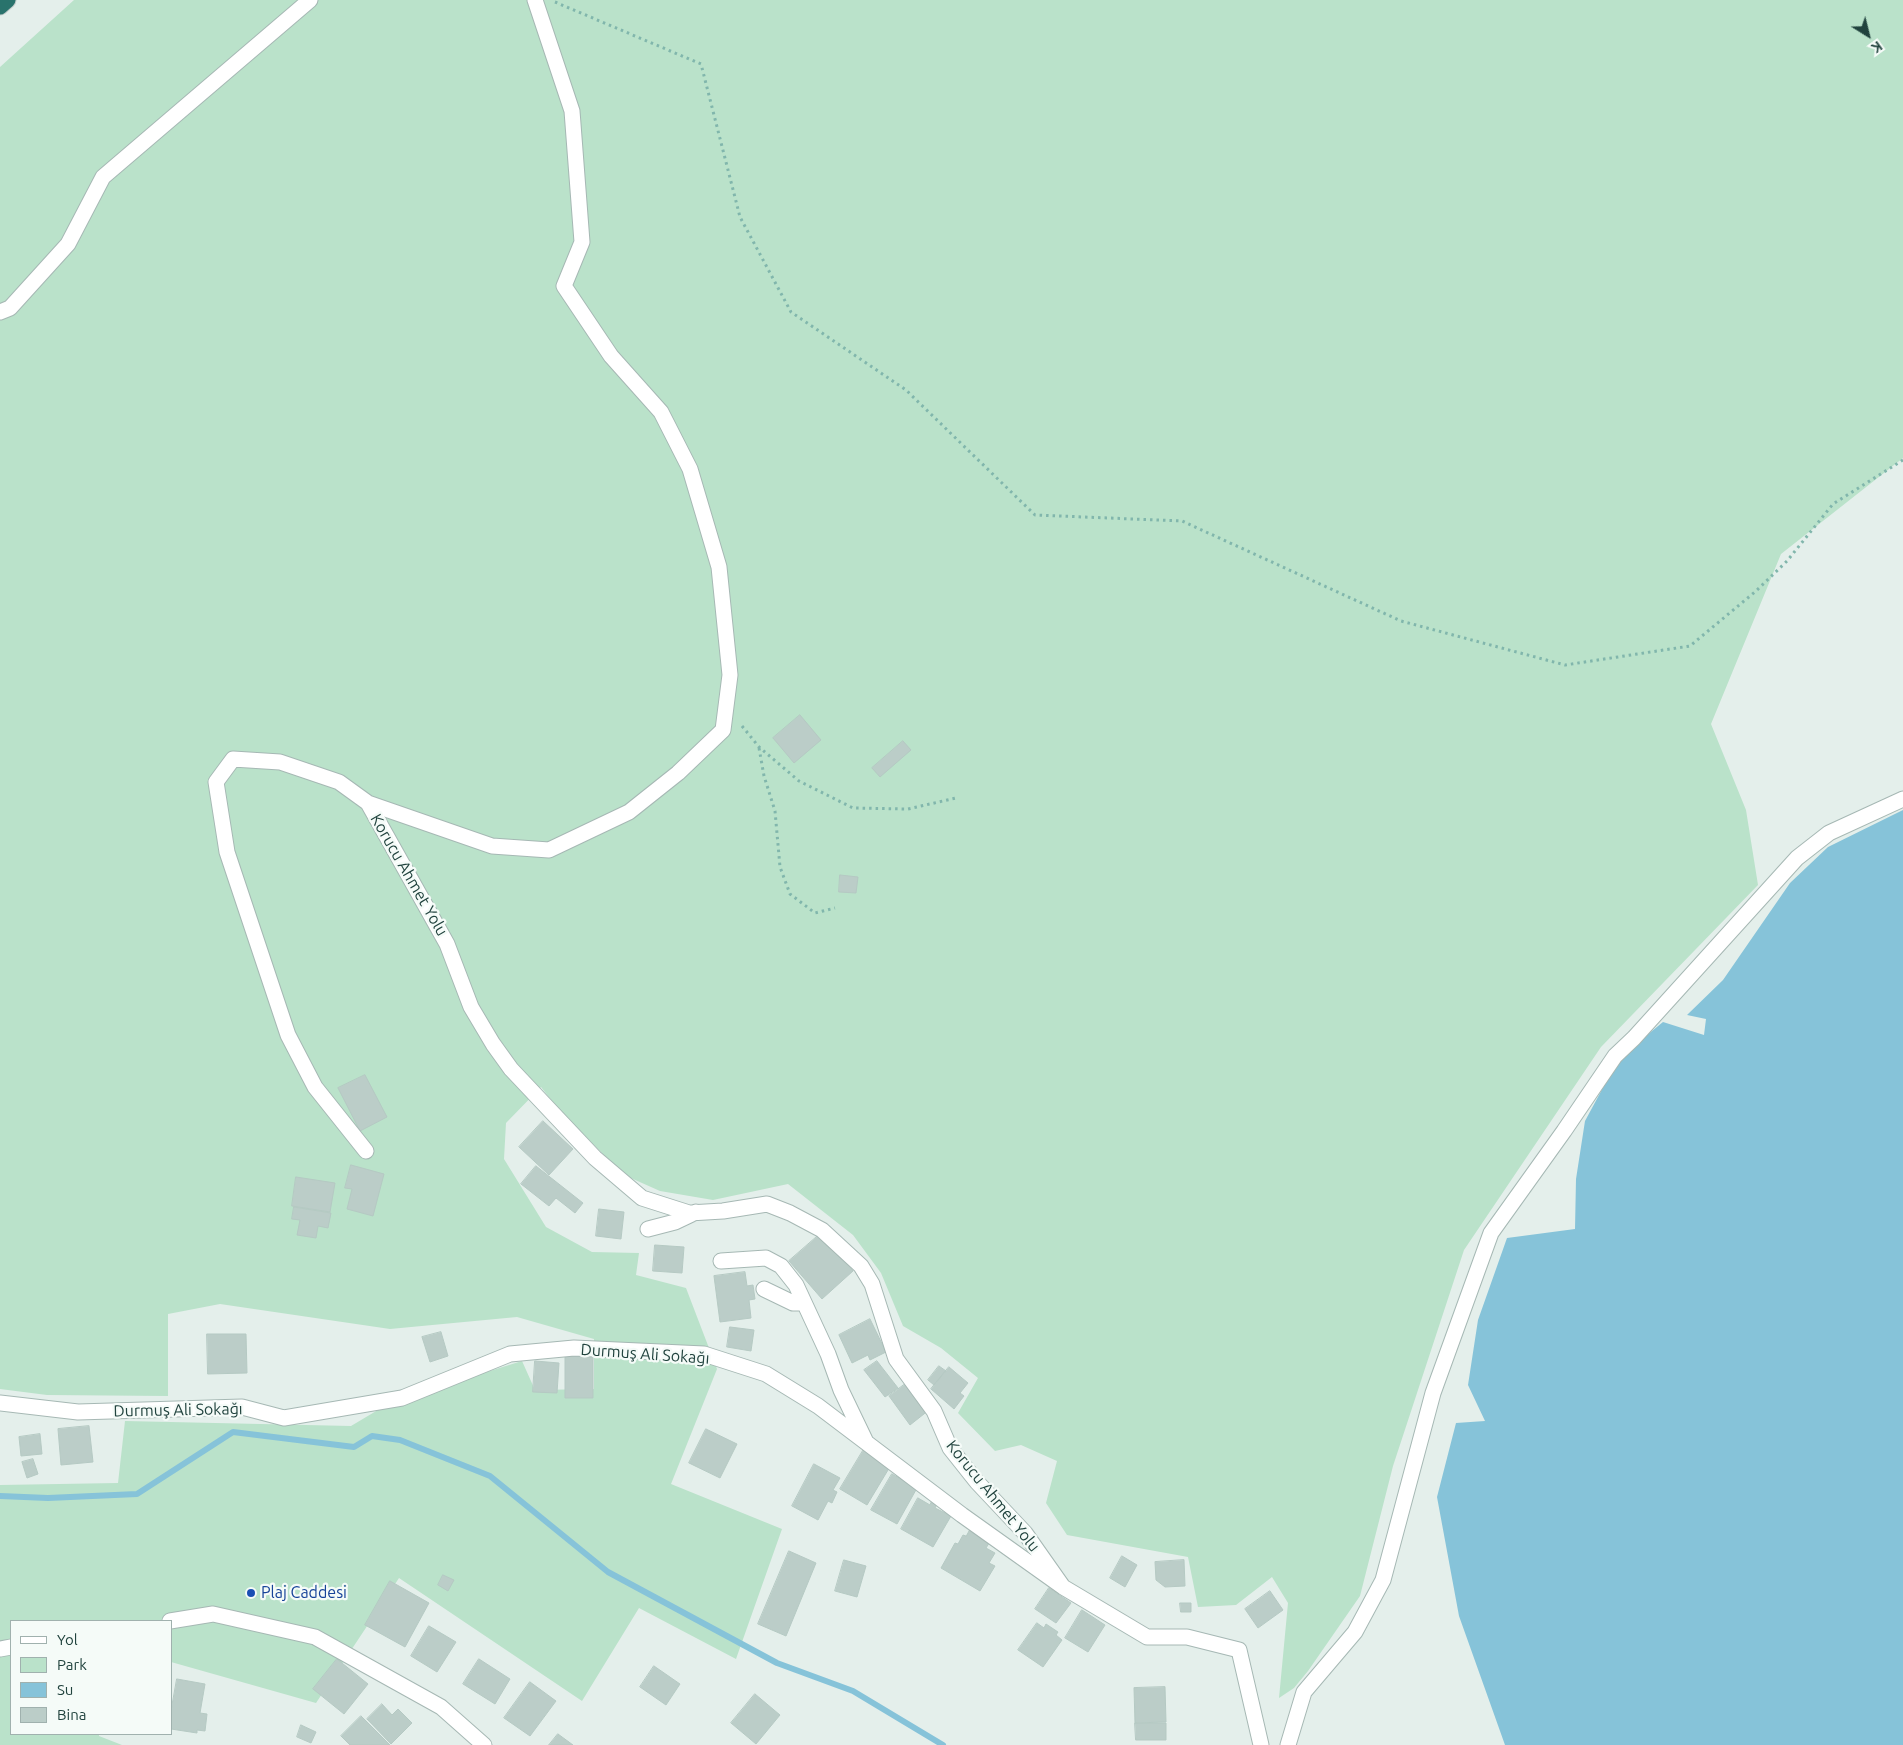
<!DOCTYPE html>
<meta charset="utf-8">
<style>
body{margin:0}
#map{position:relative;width:1903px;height:1745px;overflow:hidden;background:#e4efeb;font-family:Ubuntu,sans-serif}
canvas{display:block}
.legend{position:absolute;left:10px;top:1620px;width:162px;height:115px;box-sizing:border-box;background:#f5fbf8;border:1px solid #a0b1ae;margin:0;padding:6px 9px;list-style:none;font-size:15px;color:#21433e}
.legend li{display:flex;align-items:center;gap:10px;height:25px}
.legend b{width:25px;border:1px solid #a0b1ae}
.north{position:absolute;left:1843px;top:10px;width:50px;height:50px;-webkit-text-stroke:4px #f5fbf8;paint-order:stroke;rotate:144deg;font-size:14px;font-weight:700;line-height:20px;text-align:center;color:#21433e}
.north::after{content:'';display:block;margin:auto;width:18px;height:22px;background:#21433e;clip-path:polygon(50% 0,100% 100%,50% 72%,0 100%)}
</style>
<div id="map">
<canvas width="1903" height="1745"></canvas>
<ul class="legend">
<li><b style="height:6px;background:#fff"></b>Yol</li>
<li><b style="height:14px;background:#bae2ca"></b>Park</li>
<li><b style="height:14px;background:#86c3d9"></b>Su</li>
<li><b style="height:14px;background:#bbcdc8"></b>Bina</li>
</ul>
<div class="north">K</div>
</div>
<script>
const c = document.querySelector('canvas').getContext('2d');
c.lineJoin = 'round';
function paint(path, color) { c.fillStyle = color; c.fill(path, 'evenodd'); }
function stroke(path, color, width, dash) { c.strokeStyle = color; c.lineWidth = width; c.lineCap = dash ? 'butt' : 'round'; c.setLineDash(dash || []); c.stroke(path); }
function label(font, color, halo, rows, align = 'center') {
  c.font = font + ' Ubuntu,sans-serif'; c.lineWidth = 4.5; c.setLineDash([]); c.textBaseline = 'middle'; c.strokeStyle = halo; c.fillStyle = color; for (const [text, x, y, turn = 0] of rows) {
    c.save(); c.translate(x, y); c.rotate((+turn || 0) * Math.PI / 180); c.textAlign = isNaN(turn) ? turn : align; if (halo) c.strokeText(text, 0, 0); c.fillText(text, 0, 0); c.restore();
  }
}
const green = new Path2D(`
 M 74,0 L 1903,0 L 1903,458 L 1781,554 L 1711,724 L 1746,810 L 1758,885 L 1601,1047 L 1464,1250 L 1393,1466 L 1360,1596 L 1308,1671 L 1294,1688 L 1279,1698 L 1288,1603 L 1272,1577 L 1236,1605 L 1198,1607 L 1188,1557 L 1067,1535 L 1046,1503 L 1057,1461 L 1021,1445 L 995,1451 L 958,1413 L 978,1378 L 941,1348 L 903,1326 L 881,1273 L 853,1235 L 788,1184 L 713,1200 L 660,1191 L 624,1175 L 559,1110 L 541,1087 L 506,1123 L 504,1159 L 546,1227 L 592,1252 L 639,1253 L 636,1275 L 686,1288 L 717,1369 L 671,1484 L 782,1529 L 736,1659 L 639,1608 L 582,1701 L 399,1578 L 316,1703 L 171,1662 L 171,1621 L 11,1621 L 11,1734 L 99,1734 L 99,1736 L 122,1745 L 0,1745 L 0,1485 L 118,1483 L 125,1421 L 351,1426 L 393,1401 L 522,1361 L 535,1390 L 594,1389 L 594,1339 L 517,1317 L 390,1329 L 220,1304 L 168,1314 L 168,1396 L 47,1395 L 0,1389 L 0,67 Z`);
const water = new Path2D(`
 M 1903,810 L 1903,1745 L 1505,1745 L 1459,1616 L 1437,1497 L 1456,1423 L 1485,1421 L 1468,1385 L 1478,1320 L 1507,1238 L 1575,1229 L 1576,1179 L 1585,1121 L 1619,1058 L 1663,1022 L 1704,1035 L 1706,1019 L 1687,1015 L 1723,980 L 1790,883 L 1828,847 Z`);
const stream = new Path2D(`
 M 0,1496 L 48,1498 L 137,1494 L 233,1432 L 354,1447 L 372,1436 L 400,1440 L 490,1476 L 608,1572 L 777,1663 L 853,1691 L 943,1745`);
const building = new Path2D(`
 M 800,715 L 821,740 L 794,763 L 773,738 Z
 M 903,741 L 911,750 L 880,777 L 872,768 Z
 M 840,875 L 858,877 L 856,893 L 839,892 Z
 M 365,1075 L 387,1117 L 360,1131 L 338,1088 Z
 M 543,1121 L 573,1149 L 549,1175 L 519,1147 Z
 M 351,1165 L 384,1174 L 373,1216 L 347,1209 L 352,1189 L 345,1188 Z
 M 536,1166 L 583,1203 L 575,1213 L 556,1198 L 549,1206 L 521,1184 Z
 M 296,1177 L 335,1183 L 330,1212 L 292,1206 Z
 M 294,1207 L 331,1213 L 328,1228 L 318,1226 L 316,1238 L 297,1235 L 300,1220 L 292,1219 Z
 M 599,1209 L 624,1212 L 621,1239 L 596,1236 Z
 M 820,1234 L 853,1271 L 822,1299 L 789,1261 Z
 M 655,1245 L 684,1247 L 682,1273 L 653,1271 Z
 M 745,1272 L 747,1286 L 753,1285 L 755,1299 L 749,1300 L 751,1318 L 720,1322 L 714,1276 Z
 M 870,1319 L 886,1352 L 870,1360 L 868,1355 L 852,1363 L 839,1335 Z
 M 730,1327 L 754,1330 L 751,1351 L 727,1347 Z
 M 441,1332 L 448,1356 L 430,1362 L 422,1337 Z
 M 207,1334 L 246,1334 L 247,1373 L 208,1374 Z
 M 593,1354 L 593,1398 L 565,1398 L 565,1355 Z
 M 535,1361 L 559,1363 L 557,1393 L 533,1392 Z
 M 877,1361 L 898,1388 L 885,1397 L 864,1370 Z
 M 939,1366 L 946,1371 L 934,1385 L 928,1380 Z
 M 949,1367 L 968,1383 L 960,1393 L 964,1396 L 954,1409 L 931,1389 Z
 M 908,1382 L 929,1410 L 910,1425 L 889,1396 Z
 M 89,1426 L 93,1462 L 61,1465 L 58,1429 Z
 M 706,1429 L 737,1444 L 720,1478 L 689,1463 Z
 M 40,1434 L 42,1454 L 21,1456 L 19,1437 Z
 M 864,1449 L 891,1465 L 867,1505 L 840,1489 Z
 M 33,1459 L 38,1474 L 27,1478 L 22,1462 Z
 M 814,1464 L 840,1478 L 833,1490 L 837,1492 L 832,1503 L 828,1501 L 818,1520 L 792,1506 Z
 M 892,1474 L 917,1488 L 897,1524 L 871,1510 Z
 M 918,1498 L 930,1505 L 932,1500 L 938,1503 L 935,1508 L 951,1516 L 933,1547 L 901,1529 Z
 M 971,1528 L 991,1540 L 986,1548 L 995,1553 L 989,1563 L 995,1566 L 980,1591 L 941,1568 L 955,1543 L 958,1544 L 963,1535 L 966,1536 Z
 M 789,1551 L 816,1563 L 786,1636 L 758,1624 Z
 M 1122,1556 L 1137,1565 L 1125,1587 L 1110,1578 Z
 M 844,1560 L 866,1566 L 857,1597 L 835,1591 Z
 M 1184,1560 L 1185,1586 L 1165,1587 L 1156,1580 L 1155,1562 Z
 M 443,1575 L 454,1580 L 448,1591 L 438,1585 Z
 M 390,1581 L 429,1603 L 405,1647 L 365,1625 Z
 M 1049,1588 L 1071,1603 L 1056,1623 L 1035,1609 Z
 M 1270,1591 L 1283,1610 L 1258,1628 L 1245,1609 Z
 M 1180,1603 L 1191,1603 L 1191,1612 L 1181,1612 Z
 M 1082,1610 L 1105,1625 L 1088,1652 L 1065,1638 Z
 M 1037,1623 L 1044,1628 L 1046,1624 L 1058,1632 L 1056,1635 L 1062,1640 L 1043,1667 L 1018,1650 Z
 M 429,1626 L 456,1642 L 437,1672 L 411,1656 Z
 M 337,1659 L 368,1684 L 344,1714 L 313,1689 Z
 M 479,1659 L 510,1679 L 495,1704 L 463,1684 Z
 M 654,1666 L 680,1684 L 666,1705 L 640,1687 Z
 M 177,1679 L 205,1684 L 200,1713 L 207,1714 L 205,1731 L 197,1730 L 197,1733 L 171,1729 L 171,1711 Z
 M 530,1682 L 556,1701 L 530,1736 L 504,1718 Z
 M 1165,1687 L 1166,1722 L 1135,1723 L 1134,1688 Z
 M 755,1694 L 780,1715 L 756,1744 L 731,1723 Z
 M 382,1704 L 392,1715 L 398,1709 L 412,1723 L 391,1744 L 367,1719 Z
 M 361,1716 L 390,1745 L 350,1745 L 341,1736 Z
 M 1135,1723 L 1166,1723 L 1166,1740 L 1136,1740 Z
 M 301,1725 L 316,1732 L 311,1743 L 297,1737 Z
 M 558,1734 L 573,1745 L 549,1745 Z`);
const path = new Path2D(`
 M 555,2 L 701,64 L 740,217 L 791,312 L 906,390 L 1035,515 L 1182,521 L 1401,621 L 1565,665 L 1690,646 L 1756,591 L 1787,561 L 1833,504 L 1903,460
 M 742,726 L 759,747 L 799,781 L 853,808 L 908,809 L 956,798
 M 759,748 L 764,776 L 775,811 L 780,867 L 790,894 L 815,913 L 835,908`);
const minor = new Path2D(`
 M 535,0 L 572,111 L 582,242 L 564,286 L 611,356 L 661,412 L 690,469 L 719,567 L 730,675 L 723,730 L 678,773 L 629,812 L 549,850 L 492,846 L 368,803 L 447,944 L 471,1007 L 493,1044 L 511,1069 L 595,1158 L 642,1198 L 689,1213 L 723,1211 L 767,1204 L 790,1213 L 822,1230 L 861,1266 L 872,1284 L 896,1359 L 934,1411 L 950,1448 L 977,1482 L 1025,1533 L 1063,1587
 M 0,312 L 10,308 L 68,244 L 103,177 L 310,0
 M 366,1151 L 315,1087 L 288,1035 L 227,852 L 216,782 L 233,759 L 280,762 L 339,782 L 368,803
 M 648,1229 L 675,1222 L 696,1212
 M 721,1261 L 766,1258 L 781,1266 L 796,1285 L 828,1354 L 841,1390 L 865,1440
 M 764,1289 L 793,1303 L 804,1303
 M 0,1403 L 78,1412 L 242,1407 L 284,1418 L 402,1398 L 510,1354 L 574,1348 L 704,1354 L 766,1374 L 818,1406 L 962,1515 L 1063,1587 L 1147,1637 L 1187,1637 L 1239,1650 L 1261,1745
 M 170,1621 L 213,1614 L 315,1637 L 441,1707 L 484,1745
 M 0,1649 L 11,1647
 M 1288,1745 L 1304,1692 L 1355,1632 L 1383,1580 L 1433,1393 L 1491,1233 L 1564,1131 L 1615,1056 L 1634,1038 L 1797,858 L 1829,833 L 1903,799`);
const highway = new Path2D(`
 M 0,7 L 8,0`);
const markers = [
 [251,1593,5,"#1a4fb4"]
];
const streetNames = [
 ["Korucu Ahmet Yolu",409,875,60],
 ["Durmuş Ali Sokağı",645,1354,4],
 ["Durmuş Ali Sokağı",178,1410,-1],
 ["Korucu Ahmet Yolu",993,1496,51]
];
const transitNames = [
 ["Plaj Caddesi",261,1593]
];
paint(green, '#bae2ca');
paint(water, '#86c3d9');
stroke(stream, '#86c3d9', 6);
paint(building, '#bbcdc8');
stroke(building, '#b5c9c3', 1);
stroke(minor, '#a6b8b4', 17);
stroke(highway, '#c1cac9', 17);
stroke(path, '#81b6ac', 3, [2.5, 4]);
stroke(minor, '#fff', 15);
stroke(highway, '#29736c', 15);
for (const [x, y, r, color] of markers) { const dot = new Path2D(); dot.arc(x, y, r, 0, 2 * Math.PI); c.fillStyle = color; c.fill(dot); stroke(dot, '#f5fbf8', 2); }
label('16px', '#21433e', '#f5fbf8', streetNames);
label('16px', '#164399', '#f5fbf8', transitNames, 'left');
</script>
